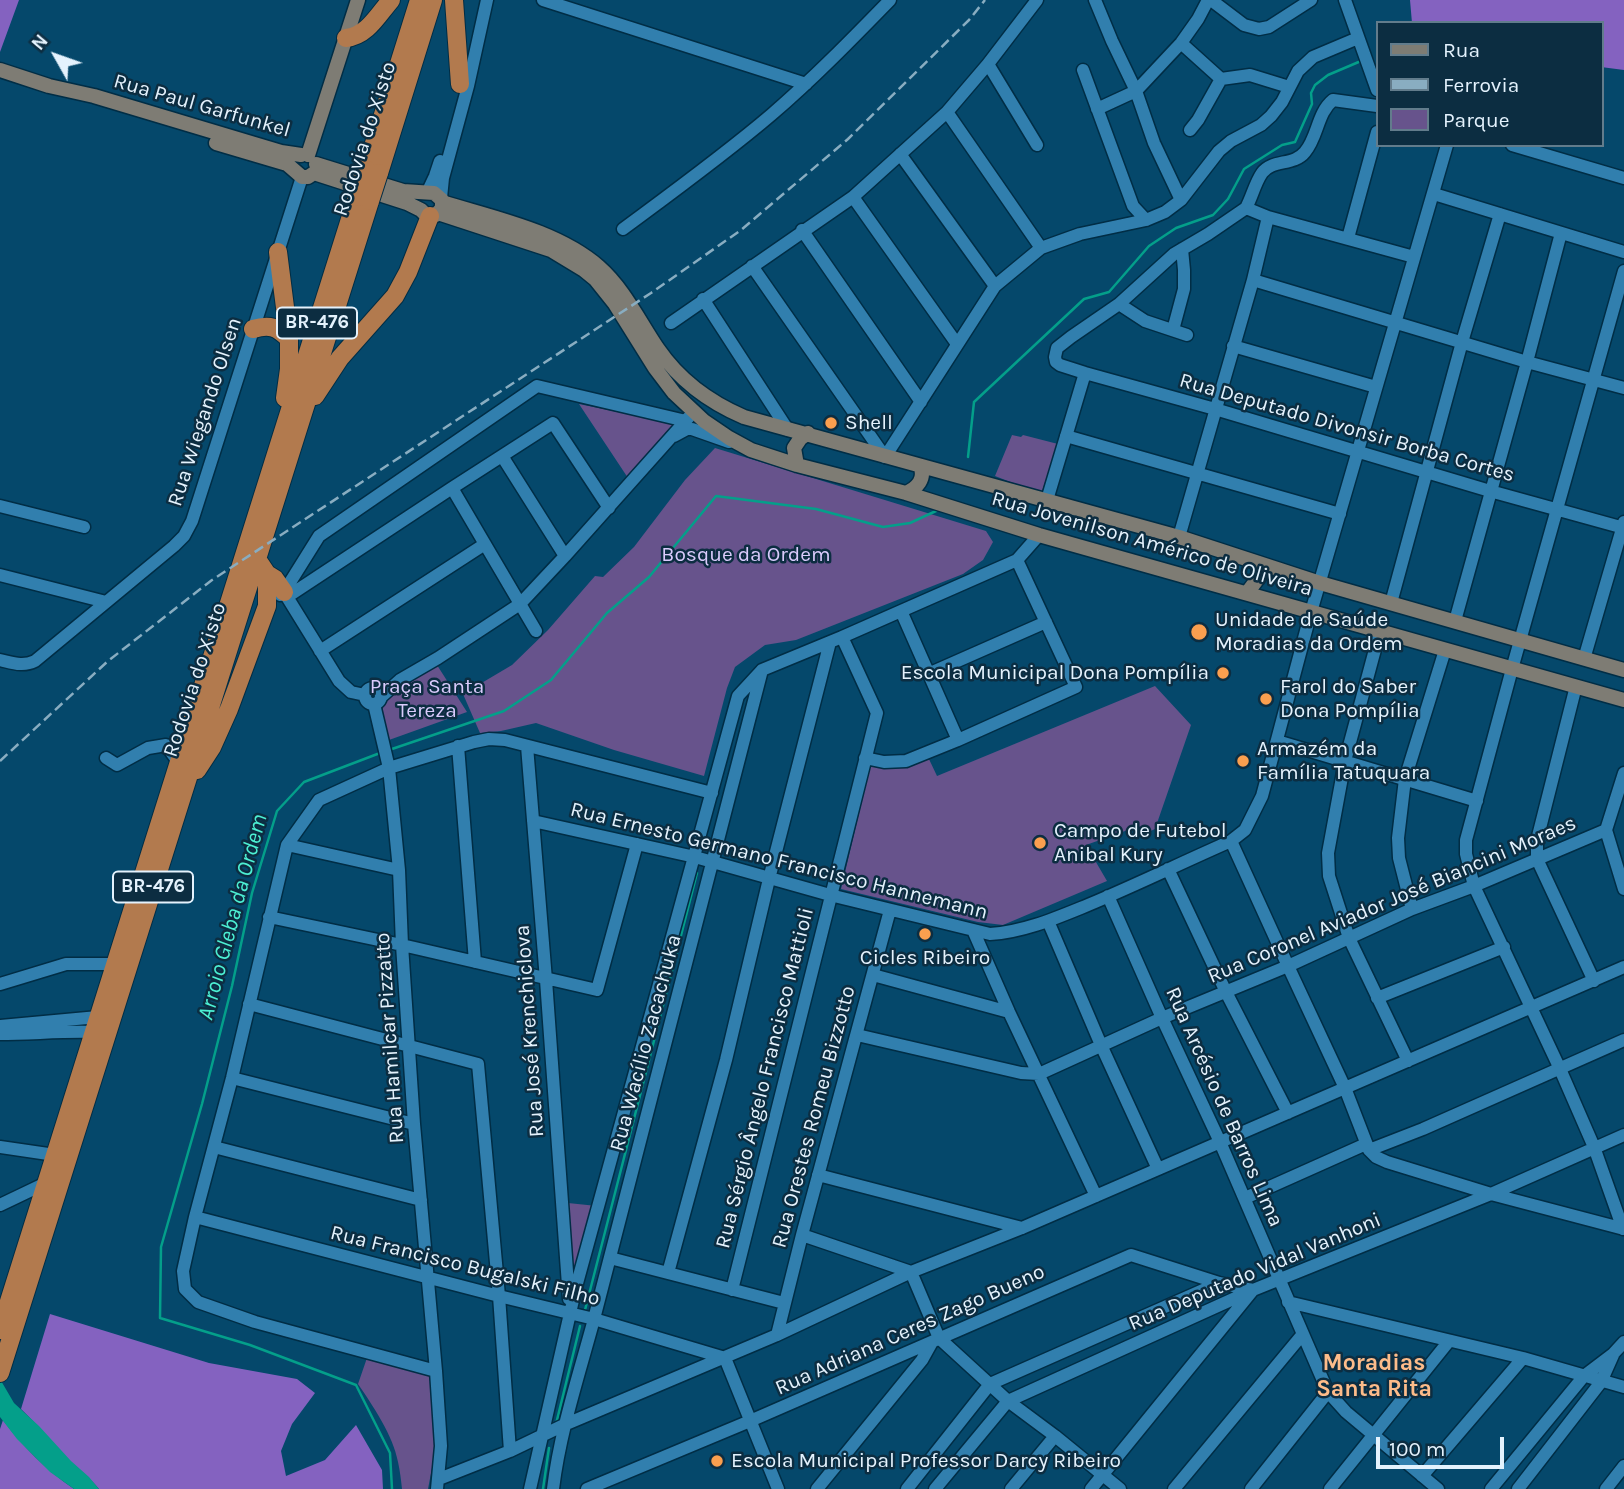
<!DOCTYPE html>
<meta charset="utf-8">
<style>
body{margin:0}
#map{position:relative;width:1624px;height:1489px;overflow:hidden;background:#05486b;font-family:Karla,sans-serif}
canvas{display:block}
.legend{position:absolute;left:1376px;top:21px;width:228px;height:126px;box-sizing:border-box;background:#0c2d41;border:2px solid #627c8c;margin:0;padding:9px 12px;list-style:none;font-size:21px;color:#e4f2fd}
.legend li{display:flex;align-items:center;gap:14px;height:35px}
.legend b{width:35px;border:2px solid #627c8c}
.north{position:absolute;left:21px;top:21px;width:70px;height:70px;-webkit-text-stroke:5px #0c2d41;paint-order:stroke;rotate:310deg;font-size:19px;font-weight:700;line-height:28px;text-align:center;color:#e4f2fd}
.north::after{content:'';display:block;margin:auto;width:24px;height:32px;background:#e4f2fd;clip-path:polygon(50% 0,100% 100%,50% 72%,0 100%)}
.scale{position:absolute;left:1376px;top:1437px;width:128px;height:32px;box-sizing:border-box;border:4px solid #e4f2fd;border-top:0;padding-left:9px;font-size:21px;line-height:24px;white-space:nowrap;color:#e4f2fd;-webkit-text-stroke:5px #0c2d41;paint-order:stroke}
</style>
<div id="map">
<canvas width="1624" height="1489"></canvas>
<ul class="legend">
<li><b style="height:9px;background:#7e7c74"></b>Rua</li>
<li><b style="height:9px;background:#89adc1"></b>Ferrovia</li>
<li><b style="height:19px;background:#67538c"></b>Parque</li>
</ul>
<div class="north">N</div>
<div class="scale">100 m</div>
</div>
<script>
const c = document.querySelector('canvas').getContext('2d');
c.lineJoin = 'round';
function paint(path, color) { c.fillStyle = color; c.fill(path, 'evenodd'); }
function stroke(path, color, width, dash) { c.strokeStyle = color; c.lineWidth = width; c.lineCap = dash ? 'butt' : 'round'; c.setLineDash(dash || []); c.stroke(path); }
function label(font, color, halo, rows, align = 'center') {
  c.font = font + ' Karla,sans-serif'; c.lineWidth = 5; c.setLineDash([]); c.textBaseline = 'middle'; c.strokeStyle = halo; c.fillStyle = color; for (const [text, x, y, turn = 0] of rows) {
    c.save(); c.translate(x, y); c.rotate((+turn || 0) * Math.PI / 180); c.textAlign = isNaN(turn) ? turn : align; if (halo) c.strokeText(text, 0, 0); c.fillText(text, 0, 0); c.restore();
  }
}
const green = new Path2D(`
 M 579,404 L 676,424 L 628,478 Z
 M 1012,435 L 1021,437 L 1023,435 L 1058,444 L 1041,494 L 995,476 Z
 M 715,448 L 986,531 L 993,542 L 983,560 L 963,574 L 796,640 L 765,645 L 735,667 L 727,688 L 704,776 L 614,750 L 536,723 L 501,731 L 480,733 L 463,694 L 512,665 L 548,630 L 595,576 L 603,577 L 634,547 L 685,480 Z
 M 437,665 L 467,712 L 389,740 C 387,730 382,716 383,706 C 386,687 422,673 437,665 Z
 M 1155,686 L 1191,725 L 1155,829 L 1144,834 L 1139,826 L 1086,845 L 1107,881 L 1003,925 L 978,922 L 841,889 L 871,763 L 901,768 L 928,757 L 937,776 Z
 M 568,1203 L 597,1206 L 573,1278 Z
 M 368,1355 L 430,1372 L 435,1419 L 435,1452 L 428,1489 L 402,1489 C 401,1480 400,1471 398,1462 C 393,1435 373,1406 358,1384 Z`);
const forest = new Path2D(`
 M 0,0 L 19,0 L 0,52 Z
 M 1410,0 L 1624,0 L 1624,70 L 1601,67 L 1601,23 L 1412,23 Z
 M 50,1314 L 209,1363 L 297,1379 L 315,1393 L 292,1424 L 281,1451 L 286,1476 L 325,1460 L 356,1425 L 382,1470 L 383,1489 L 99,1489 C 90,1478 81,1471 71,1462 C 53,1445 39,1426 21,1409 Z
 M 3,1420 C 24,1448 45,1469 74,1489 L 0,1489 L 0,1429 Z`);
const water = new Path2D(`
 M 0,1379 L 14,1403 L 39,1426 L 71,1461 L 89,1477 L 99,1489 L 74,1489 L 50,1472 L 17,1439 L 0,1417 Z`);
const stream = new Path2D(`
 M 968,457 L 974,402 L 1084,299 L 1109,292 L 1149,246 L 1176,228 L 1213,215 L 1228,199 L 1244,169 L 1282,145 L 1295,142 L 1312,104 L 1311,93 L 1315,85 L 1328,75 L 1361,61
 M 389,750 L 504,711 L 551,680 L 607,613 L 649,577 L 716,496 L 816,509 L 883,527 L 910,523 L 936,511
 M 380,753 L 304,782 L 277,811 L 252,893 L 232,986 L 202,1104 L 161,1247 L 160,1318 L 250,1345 L 356,1385 L 390,1453 L 392,1489
 M 585,1310 L 697,873
 M 556,1424 L 580,1326
 M 543,1489 L 549,1448`);
const minor = new Path2D(`
 M 543,0 L 806,84
 M 1095,0 L 1112,41 L 1136,91 L 1154,143 L 1181,200
 M 1211,0 L 1244,25 L 1259,29 L 1269,27 L 1311,0
 M 1345,0 L 1377,90
 M 1181,43 L 1221,79
 M 988,64 L 1037,145
 M 1083,70 L 1133,206 L 1146,220
 M 1377,106 L 1333,100 C 1317,113 1318,137 1305,152 C 1294,166 1272,159 1262,173 C 1255,183 1252,197 1246,208 L 1268,217 L 1414,257
 M 1097,109 L 1136,91 L 1181,43 L 1198,19 L 1208,0
 M 947,112 L 1041,248
 M 1190,130 L 1198,120 L 1221,79 L 1250,75 L 1289,87
 M 1512,145 L 1624,178
 M 900,154 L 995,286
 M 427,193 L 435,176 L 440,161
 M 1434,194 L 1624,252
 M 853,197 L 957,344
 M 441,198 L 443,178 L 468,86 L 487,0
 M 1246,208 L 1208,234 L 1174,254 L 1119,304 L 1071,337 L 1057,348 L 1055,357 L 1056,362 L 1060,365 L 1085,373 L 1215,409 L 1490,491 L 1624,528
 M 623,229 C 673,192 724,155 771,115 C 813,79 852,39 890,0
 M 802,230 L 921,402
 M 1348,238 L 1377,132
 M 752,266 L 885,457 L 995,286 L 1041,248 L 1080,234 L 1146,220 L 1165,212 L 1181,200 L 1219,151 L 1231,141 L 1261,125 L 1271,116 L 1282,102 L 1298,71 L 1313,57 L 1358,38
 M 1253,280 L 1527,362 L 1624,388
 M 703,299 L 788,430
 M 1119,304 L 1145,321 L 1187,335
 M 671,323 L 853,197 L 947,112 L 988,64 L 1037,0
 M 1173,330 L 1184,289 L 1184,270 L 1182,249
 M 1233,346 L 1376,387
 M 674,436 L 687,429 L 692,429 L 729,442
 M 1066,436 L 1340,514
 M 502,456 L 565,556
 M 452,488 L 536,631
 M 1047,500 L 1085,373
 M 0,506 L 84,527
 M 1179,537 L 1253,280 L 1268,217
 M 0,575 L 106,602
 M 284,592 L 339,681 L 351,692 L 365,695
 M 280,595 L 284,592 L 319,536 L 537,386 L 686,421
 M 287,597 L 452,488 L 553,423 L 609,508
 M 1391,603 L 1462,342 L 1500,214
 M 901,611 L 958,740
 M 1455,621 L 1527,362 L 1561,233
 M 1380,631 L 1345,761 L 1328,853 L 1329,876 L 1349,938 L 1408,1061
 M 320,651 L 485,544
 M 1584,659 L 1624,522
 M 0,660 C 13,663 23,667 35,661 L 174,546 L 184,536 L 192,521 L 302,177
 M 928,674 L 1046,622
 M 1576,686 L 1537,840 L 1537,859 L 1594,981
 M365 696a8 8 0 1 1 16 0a8 8 0 1 1-16 0Z
 M 381,697 L 400,680 L 438,658 L 520,604 L 565,556 L 689,417
 M 374,704 L 389,768 L 399,870 L 402,945 L 414,1124 L 436,1371 L 441,1446 L 437,1489
 M 1277,741 L 1477,801
 M 458,746 L 475,962
 M 527,746 L 546,980 L 569,1299
 M 106,758 L 117,765 L 148,748 L 166,745 L 179,763
 M 865,758 L 884,762 L 906,761 L 958,740 L 1076,687 L 1017,560
 M 1624,773 L 1606,830 L 1624,889
 M 533,821 L 695,857 L 830,895 L 990,934 C 1024,932 1056,918 1088,905 C 1136,885 1183,862 1231,841 L 1245,830 L 1262,796 L 1311,612 L 1447,145
 M 1231,841 L 1288,966 L 1345,1088 L 1369,1150 L 1376,1157 L 1387,1162 L 1491,1194 L 1624,1229
 M 287,845 L 399,870
 M 1168,869 L 1226,992 L 1288,1113
 M 1108,896 L 1162,1018 L 1220,1142 L 1328,1392 L 1346,1412 L 1438,1489
 M 1412,909 L 1399,858 L 1398,838 L 1405,779 L 1445,650
 M 269,917 L 402,945 L 597,990 L 637,844
 M 1048,921 L 1101,1045 L 1158,1169
 M 973,930 L 1009,1012 L 1096,1196
 M 873,975 L 1009,1012
 M 0,984 L 66,964 L 115,964
 M 1377,998 L 1504,947
 M 249,1004 L 478,1064 L 499,1296 L 510,1451
 M 0,1026 L 98,1017
 M 0,1034 C 31,1034 62,1031 94,1032
 M 857,1035 L 1021,1073 L 1039,1074 L 1162,1018 L 1288,966 L 1412,909 L 1474,886 L 1606,830
 M 232,1078 L 414,1124
 M 0,1147 L 55,1155
 M 214,1147 L 421,1200
 M 1369,1150 L 1423,1129 L 1624,1040
 M 818,1175 L 1022,1228
 M 1245,1198 L 1366,1144
 M 0,1205 L 46,1183
 M 195,1217 L 499,1296 L 594,1319 L 725,1358
 M 1623,1229 L 1594,1147 L 1560,1069 L 1474,886 L 1466,854 L 1466,840 L 1512,669 L 1624,271
 M 802,1235 L 911,1272 L 939,1338 L 1008,1401 L 1055,1436 L 1120,1489
 M 610,1258 L 784,1303
 M 668,1273 L 726,1060 L 769,879 L 830,642
 M 732,1290 L 877,713 L 842,637
 M 1288,1302 L 1523,1358 L 1624,1387
 M 777,1335 L 802,1235 L 890,910
 M 725,1358 L 778,1489
 M 436,1371 L 255,1322 L 198,1302 L 185,1289 L 183,1271 L 195,1217 L 232,1078 L 287,845 L 319,800 L 389,768 L 474,742 L 489,739 L 505,740 L 712,793
 M 1422,1476 L 1523,1358
 M 439,1479 L 510,1451 L 564,1425 L 777,1335 L 911,1272 L 1022,1228 L 1624,967
 M 530,1489 L 576,1287 L 738,696 L 762,670 L 842,637 L 1017,560 L 1039,535
 M 553,1489 C 560,1431 579,1375 594,1319 L 762,670
 M 587,1489 L 750,1421 L 1131,1255 L 1219,1283 L 1253,1290 L 1091,1489
 M 817,1489 L 922,1360 L 932,1342
 M 907,1489 L 990,1384 L 1219,1283
 M 935,1489 L 1008,1401 L 1253,1290 L 1491,1194 L 1624,1135
 M 1011,1489 L 1055,1436
 M 1174,1489 L 1302,1335
 M 1251,1489 L 1328,1392
 M 1330,1489 L 1449,1341
 M 1491,1489 L 1584,1376 L 1613,1354 L 1624,1342
 M 1518,1489 L 1601,1382 L 1613,1355
 M 1606,1489 L 1624,1466`);
const major = new Path2D(`
 M 0,70 L 49,86 L 94,96 L 281,152 L 301,155
 M 216,143 L 287,164 L 302,177 L 308,177 L 314,173
 M 308,155 L 358,0
 M 314,173 L 407,203 L 421,210 L 426,215 L 436,215 L 442,208 L 442,200 L 434,193 L 403,191 L 316,164
 M 442,202 C 493,218 558,231 599,267 C 624,289 639,321 658,349 C 680,381 709,402 744,417 L 1179,537 L 1320,583 L 1624,670
 M 438,213 L 551,250 L 584,270 L 595,279 L 615,304 L 655,368 L 674,393 L 704,421 L 729,438 L 751,450 L 797,465 L 906,493 L 1039,535 L 1624,700
 M 797,465 L 794,448 L 800,439 L 808,433
 M 906,493 C 917,488 926,479 920,466
 M 1247,593 L 1259,577 L 1258,563`);
const highway = new Path2D(`
 M 454,0 L 460,84
 M 346,38 C 367,36 378,15 391,0
 M 366,169 L 419,0
 M 379,173 L 433,0
 M 278,252 L 289,339 L 289,369 L 285,398
 M 253,329 C 270,324 277,327 289,339
 M 315,396 L 340,358 L 395,296 L 408,272 L 430,216
 M 267,574 L 275,579 L 284,592
 M 197,770 L 212,747 L 229,709 L 267,606 L 267,574 L 257,559
 M 0,1330 L 357,197
 M 0,1373 L 370,201`);
const rail = new Path2D(`
 M 0,761 L 108,661 L 212,580 L 651,293 L 741,230 L 848,139 L 969,20 L 985,0`);
const highwayBridge = new Path2D(`
 M 357,197 L 366,169
 M 370,201 L 379,173`);
const markers = [
 [831,423,7,"#fa9f4f"],
 [1199,632,9,"#fa9f4f"],
 [1223,673,7,"#fa9f4f"],
 [1266,699,7,"#fa9f4f"],
 [1243,761,7,"#fa9f4f"],
 [1040,843,7,"#fa9f4f"],
 [925,934,7,"#fa9f4f"],
 [717,1461,7,"#fa9f4f"]
];
const shields = [
 [317,323,80],
 [153,887,80]
];
const shieldNames = [
 ["BR-476",317,323],
 ["BR-476",153,887]
];
const streetNames = [
 ["Rua Paul Garfunkel",202,106,16],
 ["Rodovia do Xisto",365,139,-72],
 ["Rua Wiegando Olsen",205,412,-72],
 ["Rua Deputado Divonsir Borba Cortes",1347,428,16],
 ["Rua Jovenilson Américo de Oliveira",1152,544,16],
 ["Rodovia do Xisto",195,680,-72],
 ["Rua Ernesto Germano Francisco Hannemann",779,861,14],
 ["Rua Coronel Aviador José Biancini Moraes",1392,900,-23],
 ["Rua José Krenchiclova",530,1031,-94],
 ["Rua Hamilcar Pizzatto",390,1038,-94],
 ["Rua Wacílio Zacachuka",646,1043,-75],
 ["Rua Sérgio Ângelo Francisco Mattioli",765,1078,-76],
 ["Rua Arcésio de Barros Lima",1224,1107,66],
 ["Rua Orestes Romeu Bizzotto",814,1117,-75],
 ["Rua Francisco Bugalski Filho",465,1266,14],
 ["Rua Deputado Vidal Vanhoni",1255,1272,-23],
 ["Rua Adriana Ceres Zago Bueno",910,1330,-24]
];
const poiNames = [
 ["Shell",845,423],
 ["Unidade de Saúde",1215,620],
 ["Moradias da Ordem",1215,644],
 ["Escola Municipal Dona Pompília",1209,673,"right"],
 ["Farol do Saber",1280,687],
 ["Dona Pompília",1280,711],
 ["Armazém da",1257,749],
 ["Família Tatuquara",1257,773],
 ["Campo de Futebol",1054,831],
 ["Anibal Kury",1054,855],
 ["Cicles Ribeiro",925,958,"center"],
 ["Escola Municipal Professor Darcy Ribeiro",731,1461]
];
const parkNames = [
 ["Bosque da Ordem",746,555],
 ["Praça Santa",427,687],
 ["Tereza",427,711]
];
const waterNames = [
 ["Arroio Gleba da Ordem",233,917,-75]
];
const neighbourhoodNames = [
 ["Moradias",1374,1363],
 ["Santa Rita",1374,1389]
];
paint(green, '#67538c');
paint(forest, '#8462c0');
paint(water, '#049f8a');
stroke(stream, '#049f8a', 2.5);
stroke(minor, '#012d45', 15);
stroke(major, '#012d45', 17);
stroke(highway, '#012d45', 20);
stroke(minor, '#317fae', 12);
stroke(major, '#7e7c74', 14);
stroke(highway, '#b27a4e', 18);
stroke(rail, '#89adc1', 2.5, [10, 5]);
stroke(highwayBridge, '#012d45', 20, []);
stroke(highwayBridge, '#b27a4e', 18);
for (const [x, y, r, color] of markers) { const dot = new Path2D(); dot.arc(x, y, r, 0, 2 * Math.PI); c.fillStyle = color; c.fill(dot); stroke(dot, '#0c2d41', 2.5); }
for (const [x, y, w] of shields) { const box = new Path2D(); box.roundRect(x - w / 2, y - 15.5, w, 31, 5); c.fillStyle = '#0c2d41'; c.fill(box); stroke(box, '#e4f2fd', 2); }
label('bold 19px', '#e4f2fd', null, shieldNames);
label('21px', '#e4f2fd', '#0c2d41', streetNames);
label('21px', '#e4f2fd', '#0c2d41', poiNames, 'left');
label('21px', '#dacbfc', '#0c2d41', parkNames);
label('italic 23px', '#4cefd3', '#0c2d41', waterNames);
label('bold 23px', '#fdbc8a', '#0c2d41', neighbourhoodNames);
</script>
